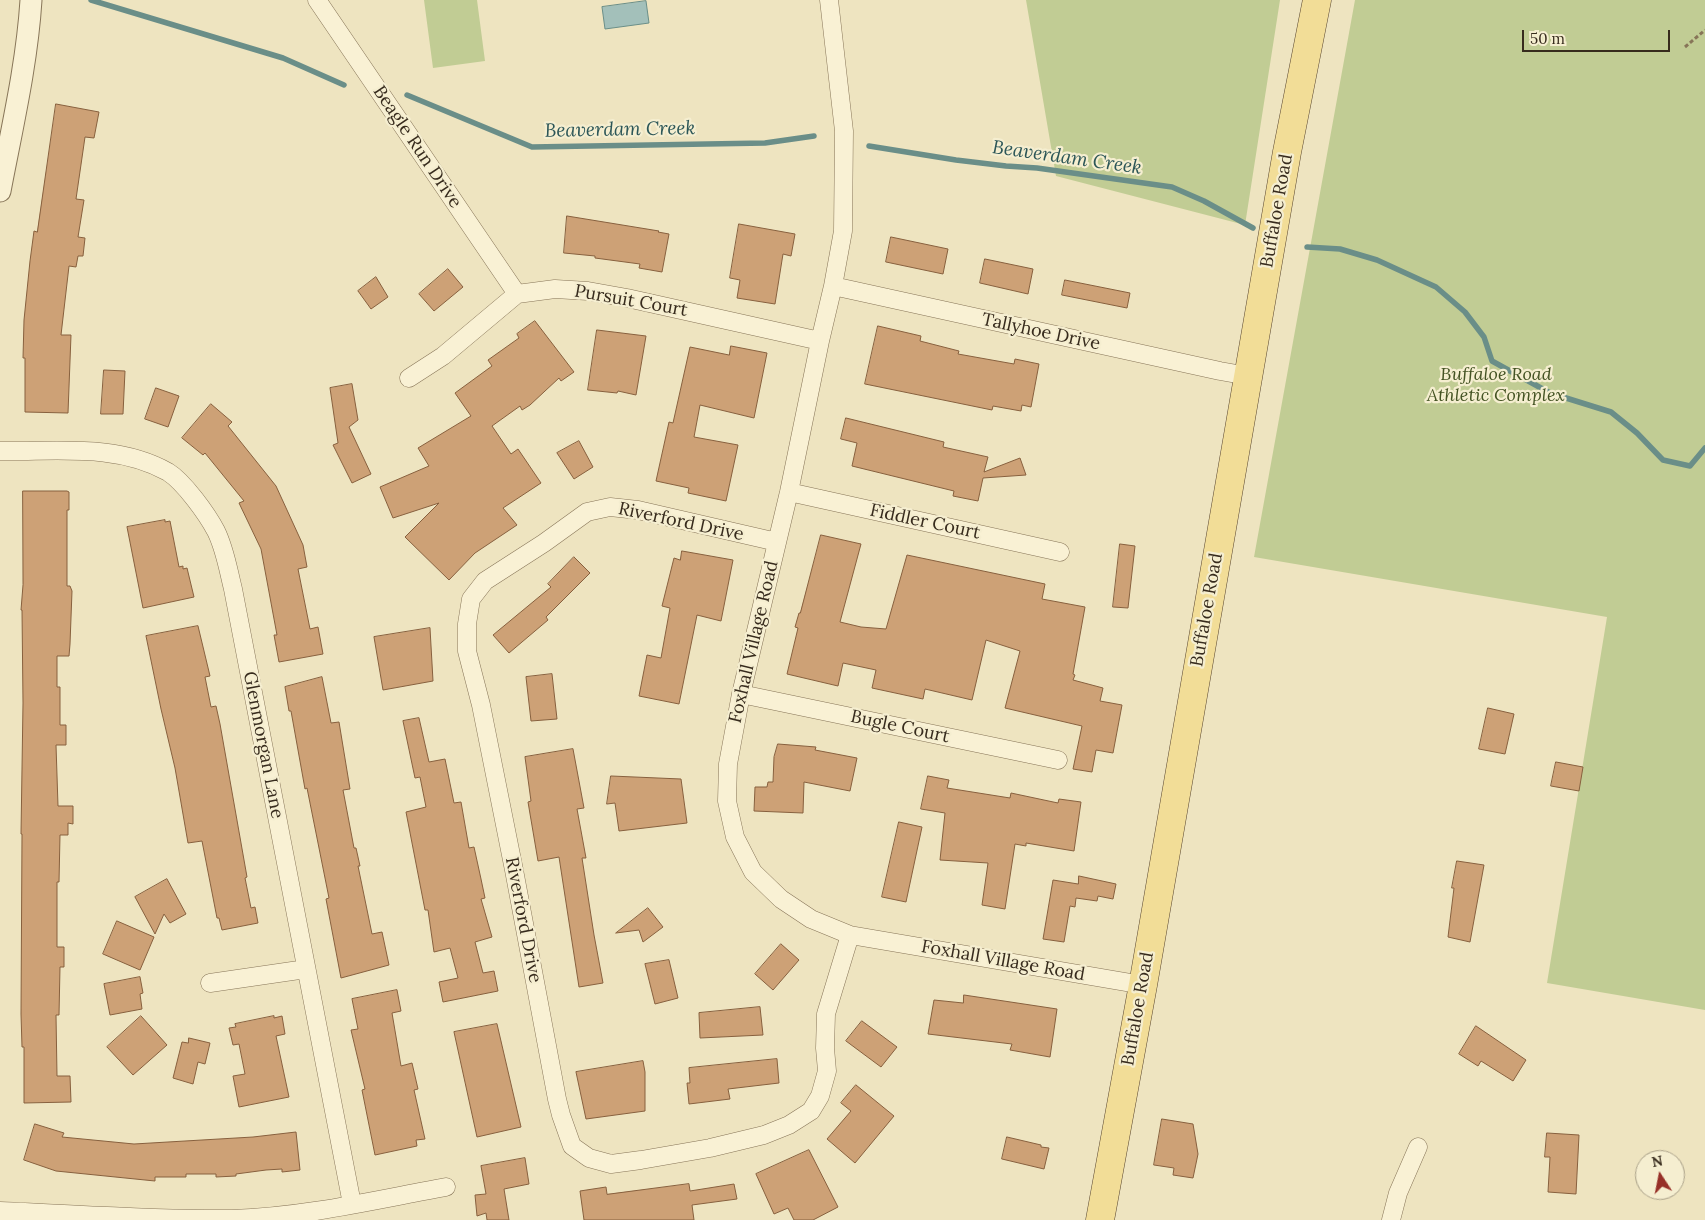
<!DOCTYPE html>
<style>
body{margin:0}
#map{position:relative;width:1705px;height:1220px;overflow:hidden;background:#eee4c0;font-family:Lora,serif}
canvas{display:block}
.north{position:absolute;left:1635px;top:1150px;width:50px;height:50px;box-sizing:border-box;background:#f5eed0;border:1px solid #a9a088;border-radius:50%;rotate:349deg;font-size:14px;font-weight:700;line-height:20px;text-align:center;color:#372b1d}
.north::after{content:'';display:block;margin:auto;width:18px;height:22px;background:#973028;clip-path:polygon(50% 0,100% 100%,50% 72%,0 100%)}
.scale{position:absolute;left:1522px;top:30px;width:148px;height:22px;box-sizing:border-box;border:2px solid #372b1d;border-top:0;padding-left:6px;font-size:15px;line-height:18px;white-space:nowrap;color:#372b1d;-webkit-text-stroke:4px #f5eed0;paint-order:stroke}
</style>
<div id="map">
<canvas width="1705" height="1220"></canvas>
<div class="north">N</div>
<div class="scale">50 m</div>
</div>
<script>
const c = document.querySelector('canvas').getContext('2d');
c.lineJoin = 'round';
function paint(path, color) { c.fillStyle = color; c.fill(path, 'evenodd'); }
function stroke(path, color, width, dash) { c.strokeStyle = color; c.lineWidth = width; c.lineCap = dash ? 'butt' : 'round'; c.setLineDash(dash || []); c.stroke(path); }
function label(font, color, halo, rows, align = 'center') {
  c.font = font + ' Lora,serif'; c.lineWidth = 4.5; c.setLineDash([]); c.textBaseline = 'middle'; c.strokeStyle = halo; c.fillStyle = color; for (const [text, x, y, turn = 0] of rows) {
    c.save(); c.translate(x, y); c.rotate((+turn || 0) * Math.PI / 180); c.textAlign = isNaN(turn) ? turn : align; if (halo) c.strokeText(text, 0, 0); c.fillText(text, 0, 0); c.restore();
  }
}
const green = new Path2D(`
 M 424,0 L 477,0 L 485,61 L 433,68 Z
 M 1026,0 L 1280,0 L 1245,225 L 1056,176 Z
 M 1355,0 L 1705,0 L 1705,1010 L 1547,983 L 1607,617 L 1254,557 Z`);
const water = new Path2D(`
 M 646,1 L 649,23 L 605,29 L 602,7 Z`);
const stream = new Path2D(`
 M 91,0 L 283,58 L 344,85
 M 407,95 L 532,147 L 765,143 L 814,136
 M 869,146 L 956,160 L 1006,166 L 1037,168 L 1172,187 L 1204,201 L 1253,228
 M 1307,247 L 1340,249 L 1377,260 L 1436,287 L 1465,312 L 1484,337 L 1492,361 L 1550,393 L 1611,412 L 1637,433 L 1663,460 L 1690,466 L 1705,448`);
const building = new Path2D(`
 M 56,104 L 99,112 L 94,138 L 85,137 L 76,199 L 84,200 L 78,237 L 85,238 L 83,256 L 78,256 L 76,267 L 69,266 L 61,335 L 71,335 L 68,413 L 25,412 L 25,358 L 23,358 L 24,320 L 30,261 L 34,231 L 37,232 Z
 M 567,216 L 659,231 L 658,232 L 669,234 L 662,272 L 639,268 L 640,264 L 595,258 L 595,256 L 564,253 Z
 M 739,224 L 795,234 L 791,256 L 783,254 L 775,304 L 737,298 L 740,280 L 730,278 Z
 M 891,237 L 948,249 L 943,274 L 886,262 Z
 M 985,259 L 1033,269 L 1028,294 L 980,283 Z
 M 448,269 L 463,287 L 434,311 L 419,294 Z
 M 376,277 L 388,297 L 371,309 L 358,291 Z
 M 1065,280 L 1130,293 L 1127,308 L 1062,295 Z
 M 535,321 L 574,372 L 561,381 L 559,378 L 530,405 L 522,410 L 520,406 L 492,426 L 511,454 L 518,449 L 541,483 L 503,508 L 517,525 L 475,553 L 449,580 L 405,537 L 439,503 L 393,518 L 380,487 L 429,466 L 418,448 L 471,416 L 455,393 L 492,366 L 488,360 L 519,338 L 517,334 Z
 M 878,326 L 921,336 L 920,341 L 959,351 L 958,354 L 1014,364 L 1015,359 L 1039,364 L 1031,407 L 1022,405 L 1021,411 L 993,406 L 992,410 L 865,384 Z
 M 597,330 L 646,336 L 636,395 L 618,391 L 617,393 L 588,390 Z
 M 731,346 L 767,353 L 754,418 L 700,405 L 694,437 L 738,445 L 726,501 L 688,493 L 689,488 L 656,481 L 669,422 L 673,423 L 690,347 L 729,355 Z
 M 104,370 L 125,371 L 123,414 L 101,414 Z
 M 352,384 L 358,420 L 349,427 L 371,474 L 352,483 L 333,445 L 338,443 L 330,388 Z
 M 156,388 L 179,396 L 168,427 L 145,419 Z
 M 211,404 L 232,422 L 228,426 L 276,486 L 303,545 L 307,567 L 298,569 L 310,629 L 318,627 L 323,654 L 279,662 L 274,635 L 277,635 L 261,549 L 239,503 L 244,501 L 205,453 L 203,455 L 182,438 Z
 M 846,418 L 944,442 L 943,447 L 988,457 L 984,472 L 1020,458 L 1026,475 L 983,478 L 978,501 L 953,496 L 954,491 L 852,466 L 857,443 L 841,439 Z
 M 579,441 L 593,467 L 574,479 L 557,453 Z
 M 23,491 L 67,491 L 69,492 L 69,510 L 67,510 L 67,586 L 70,586 L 72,591 L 70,644 L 69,656 L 57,656 L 57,687 L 60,687 L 60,725 L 66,725 L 66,745 L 56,745 L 58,806 L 73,806 L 73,824 L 68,823 L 68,835 L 60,835 L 59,882 L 57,882 L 57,947 L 64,947 L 64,967 L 60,967 L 59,1015 L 56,1015 L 57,1076 L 70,1076 L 71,1102 L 24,1103 L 24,1047 L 22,1047 L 21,1014 L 22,834 L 21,834 L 23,703 L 22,610 L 21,610 L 23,585 Z
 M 165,520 L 165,522 L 170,521 L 179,567 L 183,566 L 183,569 L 187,568 L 194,597 L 143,608 L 127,527 Z
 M 821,535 L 861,544 L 840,622 L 861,627 L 886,629 L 907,555 L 1045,584 L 1042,599 L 1085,607 L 1073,674 L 1075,675 L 1073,680 L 1103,688 L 1100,701 L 1122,705 L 1113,753 L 1096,750 L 1092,772 L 1073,769 L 1082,726 L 1005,708 L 1020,651 L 986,640 L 972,700 L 925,689 L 923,699 L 872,688 L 876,670 L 843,663 L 838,686 L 787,674 L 798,628 L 795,627 L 799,613 L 800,613 Z
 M 1120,544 L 1135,546 L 1128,608 L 1113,607 Z
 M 682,551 L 733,560 L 721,621 L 697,615 L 679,704 L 639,696 L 647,655 L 661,658 L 670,608 L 662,606 L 674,558 L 680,560 Z
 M 574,557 L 590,573 L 546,617 L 548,620 L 509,653 L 493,635 L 551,587 L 548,584 Z
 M 198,626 L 210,676 L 205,677 L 211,707 L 216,706 L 220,724 L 247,877 L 245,878 L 251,908 L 255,907 L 258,923 L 222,930 L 219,918 L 217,918 L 202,841 L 188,843 L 175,768 L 161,709 L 146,636 Z
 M 430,628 L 433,681 L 383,690 L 374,637 Z
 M 552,674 L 557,719 L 531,721 L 526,677 Z
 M 322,677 L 331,723 L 339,722 L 350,789 L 343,790 L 354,848 L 356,848 L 360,866 L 358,866 L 372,934 L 382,932 L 389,965 L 341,978 L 326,899 L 329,898 L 307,788 L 305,789 L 291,711 L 289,711 L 285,687 Z
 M 1488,708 L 1514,714 L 1505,754 L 1479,749 Z
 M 419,718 L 429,762 L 445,759 L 454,803 L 461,802 L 469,848 L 474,847 L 481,879 L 485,898 L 481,899 L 492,937 L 475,942 L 483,973 L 494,971 L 498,991 L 443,1002 L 439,982 L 458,978 L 450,948 L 434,952 L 428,910 L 425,910 L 406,812 L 426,807 L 420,777 L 415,778 L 403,721 Z
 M 778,744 L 816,747 L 815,750 L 857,758 L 850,791 L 804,782 L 803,813 L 754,811 L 755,787 L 767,787 L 768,782 L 773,782 L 774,757 Z
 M 573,749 L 584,808 L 577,809 L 586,858 L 582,858 L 594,935 L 603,983 L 579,987 L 559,857 L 538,861 L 528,802 L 531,801 L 525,757 Z
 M 1556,762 L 1583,767 L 1579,791 L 1551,786 Z
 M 611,776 L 681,779 L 687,823 L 619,831 L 615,803 L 607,804 Z
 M 928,776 L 949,780 L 947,788 L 1010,798 L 1011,793 L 1058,803 L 1059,799 L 1081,802 L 1074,851 L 1026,843 L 1026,846 L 1015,844 L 1005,909 L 982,905 L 988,863 L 940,860 L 945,813 L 921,809 Z
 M 899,822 L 922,827 L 906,902 L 882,897 Z
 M 1457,861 L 1484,865 L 1470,942 L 1448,937 L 1454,888 L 1452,888 Z
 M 1079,876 L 1116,884 L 1113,899 L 1098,896 L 1097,901 L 1076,898 L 1075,907 L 1070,906 L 1064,942 L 1043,939 L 1053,880 L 1078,884 Z
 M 167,879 L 186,914 L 170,923 L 164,914 L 155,934 L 135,897 Z
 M 648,908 L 663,927 L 643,942 L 639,930 L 616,933 Z
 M 117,921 L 154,937 L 140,970 L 103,954 Z
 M 781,944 L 799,960 L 773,990 L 755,974 Z
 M 669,960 L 678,998 L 655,1004 L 645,964 Z
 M 140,977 L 143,993 L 140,994 L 142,1009 L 110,1015 L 104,984 Z
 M 397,990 L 401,1011 L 392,1013 L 401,1066 L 412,1063 L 418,1089 L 414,1090 L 425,1139 L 416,1140 L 417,1146 L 375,1155 L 362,1090 L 365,1089 L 351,1030 L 358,1029 L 352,999 Z
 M 964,995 L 1057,1009 L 1050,1057 L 1010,1050 L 1012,1044 L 928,1034 L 934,1000 L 963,1003 Z
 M 760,1007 L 763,1035 L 700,1038 L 699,1013 Z
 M 141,1016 L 167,1045 L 133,1075 L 107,1047 Z
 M 274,1016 L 274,1018 L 282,1016 L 285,1034 L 276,1036 L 289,1097 L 239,1107 L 233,1076 L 245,1074 L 239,1044 L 233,1045 L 229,1028 L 236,1027 L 235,1024 Z
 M 862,1021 L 897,1047 L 881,1067 L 846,1041 Z
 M 497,1024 L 521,1127 L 477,1137 L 454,1032 Z
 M 1476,1026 L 1526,1060 L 1513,1081 L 1481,1061 L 1478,1066 L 1459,1054 Z
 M 189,1038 L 210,1043 L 205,1064 L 198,1062 L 193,1084 L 173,1078 L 182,1042 L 188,1043 Z
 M 777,1059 L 779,1083 L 728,1089 L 730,1099 L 689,1104 L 687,1083 L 690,1083 L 689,1068 Z
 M 643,1061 L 645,1072 L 645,1111 L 586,1119 L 576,1072 Z
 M 856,1085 L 894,1116 L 855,1163 L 827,1139 L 851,1111 L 841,1103 Z
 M 1162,1119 L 1193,1124 L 1198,1154 L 1193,1178 L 1173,1175 L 1174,1168 L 1154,1165 Z
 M 35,1124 L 64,1133 L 62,1137 L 134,1144 L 253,1137 L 296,1132 L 300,1170 L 282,1172 L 282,1169 L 266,1170 L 236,1174 L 236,1176 L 216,1177 L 216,1174 L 186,1174 L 186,1177 L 155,1177 L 155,1181 L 56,1171 L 24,1160 Z
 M 1547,1133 L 1579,1135 L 1576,1194 L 1548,1192 L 1550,1157 L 1545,1157 Z
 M 1007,1137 L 1041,1145 L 1041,1147 L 1049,1148 L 1044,1169 L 1002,1159 Z
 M 809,1150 L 838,1207 L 813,1220 L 794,1220 L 788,1208 L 774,1214 L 756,1174 Z
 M 525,1158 L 529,1184 L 504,1189 L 509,1220 L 487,1220 L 486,1213 L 477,1216 L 475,1195 L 486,1194 L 481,1166 Z
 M 689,1184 L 690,1191 L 734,1184 L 737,1199 L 692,1205 L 694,1220 L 584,1220 L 580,1191 L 606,1187 L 607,1194 Z`);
const path = new Path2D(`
 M 1685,47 L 1705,30`);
const minor = new Path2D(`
 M 317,0 L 517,294
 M 829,0 L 844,131 L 843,231 L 833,286 L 820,341 L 789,492 L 741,694 L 728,764 L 727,801 L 735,837 L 753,872 L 781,899 L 811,919 L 850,935 L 1143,985
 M 833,286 L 1220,371 L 1248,376
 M 409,378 L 443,356 L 517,294 L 555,289 L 588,291 L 627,298 L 820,341
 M 0,451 C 56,452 117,443 168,472 C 184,482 207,514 216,531 C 225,549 228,569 233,589 L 352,1204
 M 789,492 L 1060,552
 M 777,542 L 638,510 L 610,507 L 587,512 L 544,543 L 485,581 L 471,599 L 467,624 L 467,651 L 481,705 L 514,870 L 557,1099 L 561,1115 L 572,1146 L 589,1158 L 611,1164 L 641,1160 L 710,1148 L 764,1135 L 789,1125 L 811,1111 L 820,1096 L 827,1071 L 825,1048 L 826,1014 L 850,935
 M 741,694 L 1058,760
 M 210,983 L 306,969
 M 0,1211 C 77,1214 154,1220 232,1219 C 304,1217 375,1200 446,1187
 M 1391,1220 L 1398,1193 L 1418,1147`);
const tertiary = new Path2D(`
 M 0,191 C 12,128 27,64 31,0`);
const primary = new Path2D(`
 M 1100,1220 L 1143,985 L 1287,152 L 1317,0`);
const streetNames = [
 ["Beagle Run Drive",417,147,56],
 ["Buffaloe Road",1277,211,-80],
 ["Pursuit Court",631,301,10],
 ["Tallyhoe Drive",1041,332,12],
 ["Riverford Drive",681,522,12],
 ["Fiddler Court",925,522,12],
 ["Buffaloe Road",1207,610,-80],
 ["Foxhall Village Road",754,642,-77],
 ["Bugle Court",900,727,12],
 ["Glenmorgan Lane",263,745,79],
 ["Riverford Drive",523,920,79],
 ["Foxhall Village Road",1003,961,10],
 ["Buffaloe Road",1138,1009,-80]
];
const parkNames = [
 ["Buffaloe Road",1496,375],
 ["Athletic Complex",1496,396]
];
const waterNames = [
 ["Beaverdam Creek",620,130,-1],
 ["Beaverdam Creek",1067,158,8]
];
paint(green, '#c1cc94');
paint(water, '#a3c0ba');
stroke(water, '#6a8e88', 1);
stroke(stream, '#6a8e88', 5.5);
paint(building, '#cda176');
stroke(building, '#87603e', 1);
stroke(minor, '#877558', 19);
stroke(tertiary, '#877558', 23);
stroke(primary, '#55422d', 29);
stroke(path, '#877558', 3, [4, 2.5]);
stroke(minor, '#f9f1d4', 18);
stroke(tertiary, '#f9f1d4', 21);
stroke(primary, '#f2dd97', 28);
label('18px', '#372b1d', '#f5eed0', streetNames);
label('italic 18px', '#445323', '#f5eed0', parkNames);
label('italic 19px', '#2c5657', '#f5eed0', waterNames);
</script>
